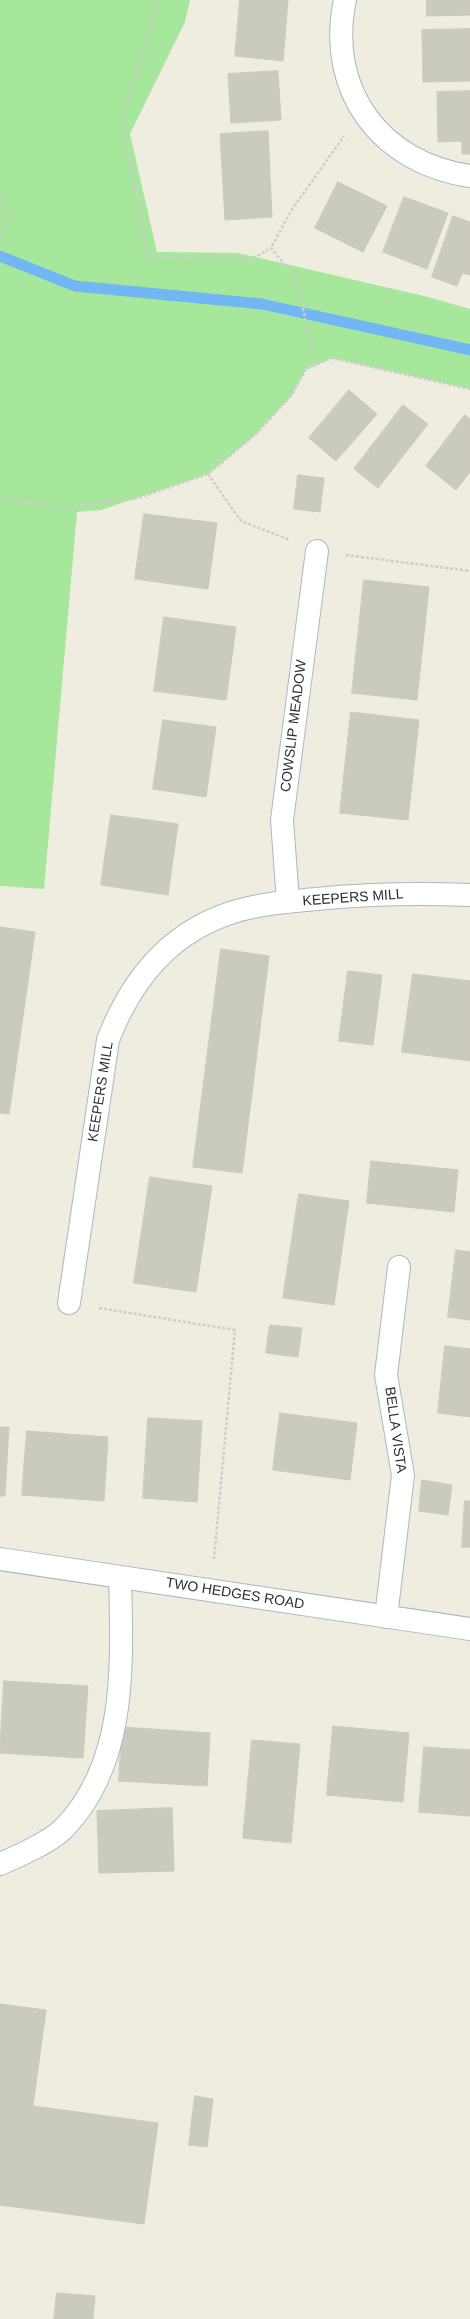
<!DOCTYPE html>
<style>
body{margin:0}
canvas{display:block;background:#efece0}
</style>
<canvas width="470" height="2319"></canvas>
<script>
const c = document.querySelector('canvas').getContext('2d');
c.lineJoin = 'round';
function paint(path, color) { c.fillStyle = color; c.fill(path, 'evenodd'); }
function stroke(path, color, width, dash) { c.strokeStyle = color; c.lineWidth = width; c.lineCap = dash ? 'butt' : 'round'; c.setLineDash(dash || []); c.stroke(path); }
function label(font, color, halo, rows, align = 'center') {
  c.font = font + ' Helvetica,sans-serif'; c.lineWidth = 3; c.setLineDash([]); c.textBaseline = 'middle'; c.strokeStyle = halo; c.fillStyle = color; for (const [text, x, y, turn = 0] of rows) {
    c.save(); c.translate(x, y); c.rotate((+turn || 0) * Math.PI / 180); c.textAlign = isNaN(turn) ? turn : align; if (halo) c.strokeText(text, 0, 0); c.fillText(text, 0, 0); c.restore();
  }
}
const green = new Path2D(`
 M 0,0 L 190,0 L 185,22 L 130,134 L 157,252 L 238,253 L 428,297 L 470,309 L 470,389 L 332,358 L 306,369 L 291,396 L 255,435 L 208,474 L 101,510 L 77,512 L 44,889 L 0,886 Z`);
const stream = new Path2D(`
 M 0,256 L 75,286 L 262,304 L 470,350`);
const building = new Path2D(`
 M 240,0 L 288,0 L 283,61 L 235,56 Z
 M 427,0 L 470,0 L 470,15 L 427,16 Z
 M 470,29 L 470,81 L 423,82 L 422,30 Z
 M 278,71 L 281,120 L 231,123 L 228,74 Z
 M 470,91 L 470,154 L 462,154 L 462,141 L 438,142 L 437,92 Z
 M 268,131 L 272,217 L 225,220 L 220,134 Z
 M 338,182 L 387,206 L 363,252 L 315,228 Z
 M 404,197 L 448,213 L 427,269 L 383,252 Z
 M 453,216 L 470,222 L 470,275 L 462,273 L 457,286 L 432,277 Z
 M 349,390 L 377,414 L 336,461 L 309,438 Z
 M 403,405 L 428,424 L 378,488 L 354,469 Z
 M 465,415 L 470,419 L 470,472 L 456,490 L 426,466 Z
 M 298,475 L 324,478 L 320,512 L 294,509 Z
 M 144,514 L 217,523 L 208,589 L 135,579 Z
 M 364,580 L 429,587 L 417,700 L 352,693 Z
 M 164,617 L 236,627 L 226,700 L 154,691 Z
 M 351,712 L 419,720 L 408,820 L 340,813 Z
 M 163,720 L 216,727 L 206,797 L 153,789 Z
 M 111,815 L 178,824 L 168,895 L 101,885 Z
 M 0,927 L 35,932 L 9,1114 L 0,1113 Z
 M 221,949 L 269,956 L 242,1173 L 193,1167 Z
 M 348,971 L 382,975 L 373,1045 L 339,1041 Z
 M 413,974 L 470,981 L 470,1061 L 402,1052 Z
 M 371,1161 L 458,1170 L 454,1212 L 367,1203 Z
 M 150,1177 L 212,1186 L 196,1292 L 134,1283 Z
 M 299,1194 L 349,1201 L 334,1305 L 283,1298 Z
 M 456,1250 L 470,1252 L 470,1320 L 448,1317 Z
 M 270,1325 L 302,1328 L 298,1357 L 266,1353 Z
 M 445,1346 L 470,1349 L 470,1417 L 438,1413 Z
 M 280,1413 L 357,1423 L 350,1480 L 273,1470 Z
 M 148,1418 L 202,1421 L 197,1502 L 143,1498 Z
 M 0,1427 L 9,1427 L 5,1496 L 0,1496 Z
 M 27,1431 L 108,1437 L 104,1501 L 22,1495 Z
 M 422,1480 L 452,1485 L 448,1515 L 419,1511 Z
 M 465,1501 L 470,1501 L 470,1547 L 462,1547 Z
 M 4,1681 L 88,1686 L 83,1758 L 0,1753 Z
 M 333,1726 L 409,1733 L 403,1802 L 327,1795 Z
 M 122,1727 L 210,1733 L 207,1786 L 119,1781 Z
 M 252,1740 L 300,1744 L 291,1843 L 243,1838 Z
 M 424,1747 L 470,1750 L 470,1816 L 419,1812 Z
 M 172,1808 L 174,1871 L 99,1873 L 97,1811 Z
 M 0,2004 L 46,2010 L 33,2106 L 158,2123 L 144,2224 L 0,2205 Z
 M 195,2096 L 213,2099 L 207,2147 L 189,2145 Z
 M 57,2293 L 95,2296 L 93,2319 L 54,2319 Z`);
const path = new Path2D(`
 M 159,0 L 122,121 L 148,256 L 248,261 L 271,248
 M 0,198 L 8,223 L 0,238
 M 315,365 L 299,290 L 290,271 L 271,248 L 291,211 L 344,136
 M 208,474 L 241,521 L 290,540
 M 0,499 L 62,507 L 138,498 L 208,474 L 255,435 L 291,396 L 306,369 L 332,358 L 470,389
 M 346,555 L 470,571
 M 99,1308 L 235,1330 L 214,1559`);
const minor = new Path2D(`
 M 345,0 C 326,90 380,163 470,176
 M 288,902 L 282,820 L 317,551
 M 69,1303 L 108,1040 C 135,970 181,920 258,906 C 277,902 297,901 316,899 C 367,894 418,893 470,895
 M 0,1559 L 470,1629
 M 386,1617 L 403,1475 L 386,1375 L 399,1267
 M 0,1864 C 17,1857 52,1841 64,1828 C 128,1762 122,1662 120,1577`);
const streetNames = [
 ["COWSLIP MEADOW",294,726,-83],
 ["KEEPERS MILL",353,898,-4],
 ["KEEPERS MILL",101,1092,-81],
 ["BELLA VISTA",395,1430,82],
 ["TWO HEDGES ROAD",235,1594,9]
];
paint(green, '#a6e79c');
stroke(stream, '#71b7f4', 11);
paint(building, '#cbcabf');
stroke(building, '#cbc9b9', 1);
stroke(minor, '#b4b4c1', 24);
stroke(path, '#cdcdcd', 2.5, [3, 2]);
stroke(minor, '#fff', 22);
label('14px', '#2e2e2e', '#fff', streetNames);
</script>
